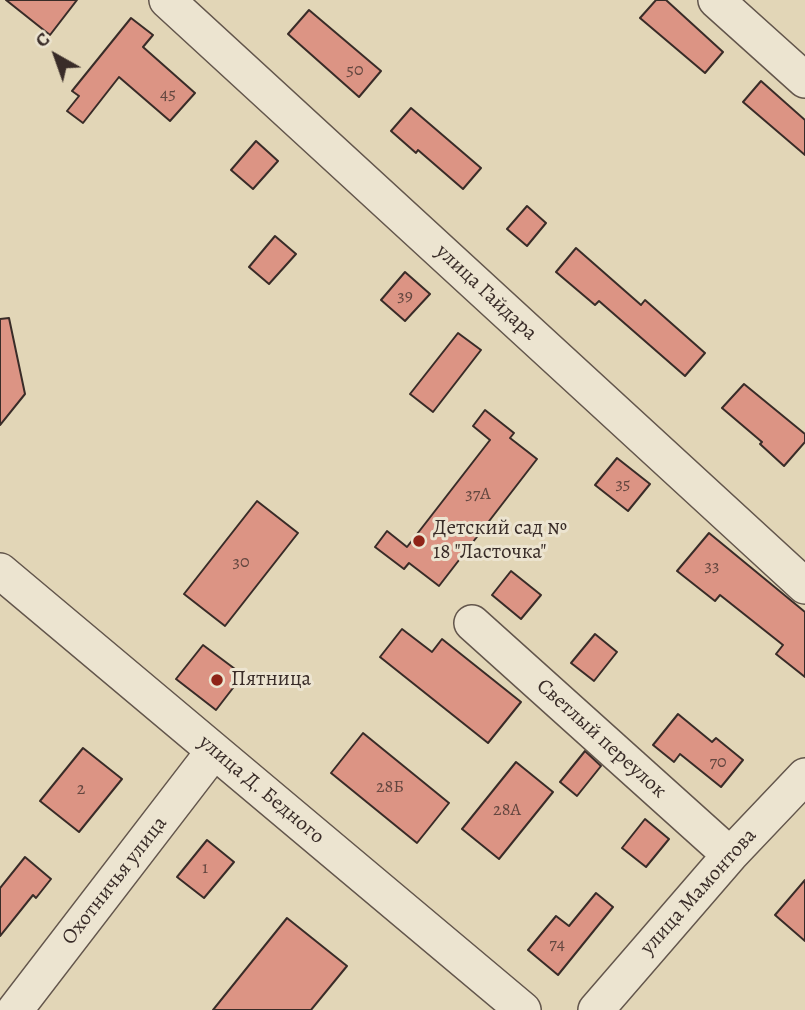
<!DOCTYPE html>
<meta charset="utf-8">
<style>
body{margin:0}
#map{position:relative;width:805px;height:1010px;overflow:hidden;background:#e2d6b7;font-family:Alegreya,serif}
canvas{display:block}
.north{position:absolute;left:21px;top:21px;width:70px;height:70px;-webkit-text-stroke:5px #ece4d0;paint-order:stroke;rotate:320deg;font-size:19px;font-weight:700;line-height:28px;text-align:center;color:#392c28}
.north::after{content:'';display:block;margin:auto;width:24px;height:32px;background:#392c28;clip-path:polygon(50% 0,100% 100%,50% 72%,0 100%)}
</style>
<div id="map">
<canvas width="805" height="1010"></canvas>
<div class="north">С</div>
</div>
<script>
const c = document.querySelector('canvas').getContext('2d');
c.lineJoin = 'round';
function paint(path, color) { c.fillStyle = color; c.fill(path, 'evenodd'); }
function stroke(path, color, width, dash) { c.strokeStyle = color; c.lineWidth = width; c.lineCap = dash ? 'butt' : 'round'; c.setLineDash(dash || []); c.stroke(path); }
function label(font, color, halo, rows, align = 'center') {
  c.font = font + ' Alegreya,serif'; c.lineWidth = 6; c.setLineDash([]); c.textBaseline = 'middle'; c.strokeStyle = halo; c.fillStyle = color; for (const [text, x, y, turn = 0] of rows) {
    c.save(); c.translate(x, y); c.rotate((+turn || 0) * Math.PI / 180); c.textAlign = isNaN(turn) ? turn : align; if (halo) c.strokeText(text, 0, 0); c.fillText(text, 0, 0); c.restore();
  }
}
const building = new Path2D(`
 M 6,0 L 77,0 L 50,35 Z
 M 656,0 L 666,0 L 723,52 L 705,73 L 640,18 Z
 M 309,10 L 381,71 L 359,97 L 288,34 Z
 M 131,18 L 153,35 L 143,47 L 195,93 L 170,121 L 119,77 L 83,123 L 67,111 L 79,96 L 72,91 Z
 M 761,81 L 805,120 L 805,155 L 743,102 Z
 M 411,108 L 481,168 L 463,189 L 418,150 L 416,153 L 391,131 Z
 M 256,141 L 278,161 L 253,189 L 231,170 Z
 M 527,206 L 546,223 L 527,246 L 507,229 Z
 M 275,236 L 296,254 L 269,284 L 249,267 Z
 M 576,248 L 641,305 L 645,300 L 705,353 L 685,376 L 599,301 L 595,305 L 556,272 Z
 M 405,272 L 430,294 L 405,321 L 381,300 Z
 M 9,318 L 25,394 L 0,425 L 0,319 Z
 M 458,333 L 481,350 L 433,412 L 410,394 Z
 M 744,384 L 805,434 L 805,442 L 784,466 L 760,444 L 762,442 L 722,408 Z
 M 485,410 L 514,433 L 510,438 L 537,459 L 439,586 L 409,563 L 404,569 L 375,547 L 387,531 L 407,547 L 490,440 L 473,426 Z
 M 617,458 L 650,484 L 628,511 L 595,485 Z
 M 257,501 L 298,533 L 225,626 L 184,594 Z
 M 709,533 L 805,612 L 805,677 L 776,654 L 783,645 L 720,595 L 715,601 L 677,571 Z
 M 511,571 L 541,595 L 521,619 L 492,595 Z
 M 402,629 L 432,652 L 442,639 L 521,702 L 488,743 L 380,657 Z
 M 595,634 L 617,652 L 594,681 L 571,663 Z
 M 203,645 L 243,675 L 216,710 L 176,679 Z
 M 678,714 L 712,742 L 716,738 L 743,760 L 721,787 L 680,754 L 674,762 L 653,745 Z
 M 363,733 L 449,803 L 417,843 L 331,773 Z
 M 83,748 L 122,779 L 79,832 L 40,801 Z
 M 585,751 L 601,766 L 577,796 L 560,782 Z
 M 516,762 L 553,792 L 499,859 L 462,829 Z
 M 645,819 L 669,839 L 646,867 L 622,848 Z
 M 207,840 L 234,862 L 204,898 L 177,877 Z
 M 25,857 L 51,879 L 36,898 L 33,895 L 0,936 L 0,888 Z
 M 805,880 L 805,941 L 775,915 Z
 M 596,893 L 613,907 L 558,975 L 528,950 L 556,916 L 569,926 Z
 M 287,918 L 347,966 L 311,1010 L 213,1010 Z`);
const minor = new Path2D(`
 M 167,0 L 805,586
 M 716,0 L 805,80
 M 0,571 L 523,1010
 M 472,623 L 730,855
 M 15,1010 L 214,751
 M 596,1010 L 730,855 L 805,776`);
const markers = [
 [419,541,7,"#8f2418"],
 [217,680,7,"#8f2418"]
];
const numberNames = [
 ["50",355,71],
 ["45",168,95],
 ["39",405,297],
 ["35",623,485],
 ["37А",478,495],
 ["30",241,563],
 ["33",712,567],
 ["70",718,763],
 ["28Б",390,788],
 ["2",81,790],
 ["28А",507,811],
 ["1",205,869],
 ["74",557,945]
];
const streetNames = [
 ["улица Гайдара",486,293,43],
 ["Светлый переулок",601,739,42],
 ["улица Д. Бедного",261,790,40],
 ["Охотничья улица",115,881,-52],
 ["улица Мамонтова",699,892,-48]
];
const poiNames = [
 ["Детский сад №",433,529],
 ["18 \"Ласточка\"",433,553],
 ["Пятница",231,680]
];
paint(building, '#dc9484');
stroke(building, '#392c28', 2);
stroke(minor, '#63564c', 38);
stroke(minor, '#ece4d0', 35);
for (const [x, y, r, color] of markers) { const dot = new Path2D(); dot.arc(x, y, r, 0, 2 * Math.PI); c.fillStyle = color; c.fill(dot); stroke(dot, '#ece4d0', 2.5); }
label('18px', '#62463f', null, numberNames);
label('21px', '#392c28', '#ece4d0', streetNames);
label('21px', '#392c28', '#ece4d0', poiNames, 'left');
</script>
